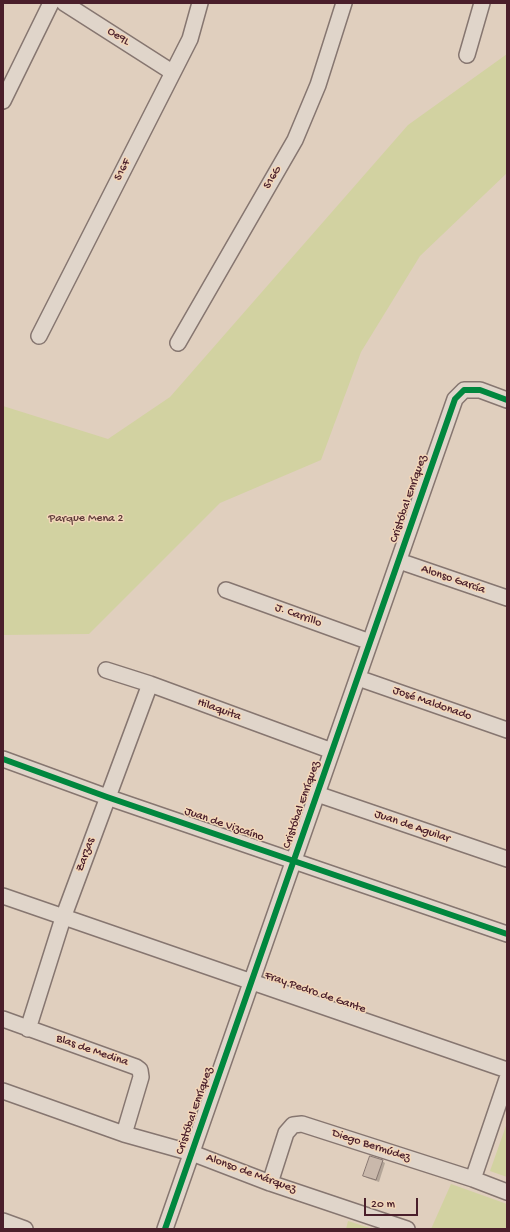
<!DOCTYPE html>
<meta charset="utf-8">
<style>
body{margin:0}
#map{position:relative;width:510px;height:1232px;overflow:hidden;background:#e0cfbe;font-family:"Gochi Hand",sans-serif}
canvas{display:block}
.frame{position:absolute;inset:0;border:4px solid #4a1f2b;pointer-events:none}
.scale{position:absolute;left:364px;top:1198px;width:54px;height:18px;box-sizing:border-box;border:2px solid #4a1f2b;border-top:0;padding-left:5px;font-size:12px;line-height:14px;white-space:nowrap;color:#4a1f2b;-webkit-text-stroke:3px #f3d7b9;paint-order:stroke}
</style>
<div id="map">
<canvas width="510" height="1232"></canvas>
<div class="frame"></div>
<div class="scale">20 m</div>
</div>
<script>
const c = document.querySelector('canvas').getContext('2d');
c.lineJoin = 'round';
function paint(path, color) { c.fillStyle = color; c.fill(path, 'evenodd'); }
function stroke(path, color, width, dash) { c.strokeStyle = color; c.lineWidth = width; c.lineCap = dash ? 'butt' : 'round'; c.setLineDash(dash || []); c.stroke(path); }
function label(font, color, halo, rows, align = 'center') {
  c.font = font + ' "Gochi Hand",sans-serif'; c.lineWidth = 3; c.setLineDash([]); c.textBaseline = 'middle'; c.strokeStyle = halo; c.fillStyle = color; for (const [text, x, y, turn = 0] of rows) {
    c.save(); c.translate(x, y); c.rotate((+turn || 0) * Math.PI / 180); c.textAlign = isNaN(turn) ? turn : align; if (halo) c.strokeText(text, 0, 0); c.fillText(text, 0, 0); c.restore();
  }
}
const green = new Path2D(`
 M 507,54 L 507,173 L 420,256 L 361,352 L 321,460 L 220,503 L 89,634 L 3,635 L 3,406 L 108,439 L 170,397 L 408,125 Z
 M 507,1123 L 507,1177 L 490,1171 Z
 M 451,1184 L 507,1204 L 507,1229 L 431,1229 Z
 M 348,1221 L 373,1229 L 346,1229 Z`);
const shadow = new Path2D(`
 M 382,1161 L 385,1163 L 379,1182 L 367,1178 L 364,1176 Z`);
const building = new Path2D(`
 M 370,1156 L 383,1160 L 376,1180 L 363,1176 Z`);
const street = new Path2D(`
 M 64,3 L 172,72
 M 467,55 L 482,3
 M 3,101 L 51,3
 M 39,336 L 190,39 L 200,3
 M 178,343 L 295,140 L 318,85 L 344,3
 M 399,561 L 507,598
 M 226,590 L 370,642
 M 106,670 L 150,684 L 332,751
 M 358,678 L 507,730
 M 3,759 L 107,797 L 507,934
 M 317,794 L 507,859
 M 3,896 L 507,1070
 M 3,1019 L 136,1067 L 140,1070 L 141,1077 L 124,1134
 M 28,1029 L 63,918 L 150,684
 M 3,1091 L 124,1134 L 192,1153 L 270,1183 L 407,1229
 M 473,1179 L 507,1079
 M 270,1183 L 286,1133 L 293,1125 L 302,1124 L 473,1179 L 507,1192
 M 3,1221 L 25,1229
 M 165,1229 L 455,399 L 464,390 L 480,390 L 507,400`);
const cycleway = new Path2D(`
 M 3,759 L 107,797 L 507,934
 M 165,1229 L 455,399 L 464,390 L 480,390 L 507,400`);
const streetNames = [
 ["Oe9L",118,37,32],
 ["S16F",123,170,-63],
 ["S16G",273,178,-60],
 ["Cristóbal Enríquez",409,499,-71],
 ["Alonso García",453,580,19],
 ["J. Carrillo",298,616,20],
 ["José Maldonado",432,704,19],
 ["Hilaquita",219,710,20],
 ["Cristóbal Enríquez",302,805,-71],
 ["Juan de Vizcaíno",224,825,19],
 ["Juan de Aguilar",412,827,19],
 ["Zarzas",86,855,-70],
 ["Fray Pedro de Gante",315,993,19],
 ["Blas de Medina",92,1051,19],
 ["Cristóbal Enríquez",195,1111,-71],
 ["Diego Bermúdez",371,1146,18],
 ["Alonso de Márquez",251,1174,20]
];
const parkNames = [
 ["Parque Mena 2",86,519]
];
paint(green, '#d2d2a1');
paint(shadow, '#0003');
paint(building, '#c9b8ab');
stroke(building, '#867670', 1);
stroke(street, '#867670', 18);
stroke(street, '#e0d5ca', 15);
stroke(cycleway, '#00873e', 6);
label('12px', '#4a1f2b', '#f3d7b9', streetNames);
label('12px', '#5d3a39', '#f3d7b9', parkNames);
</script>
